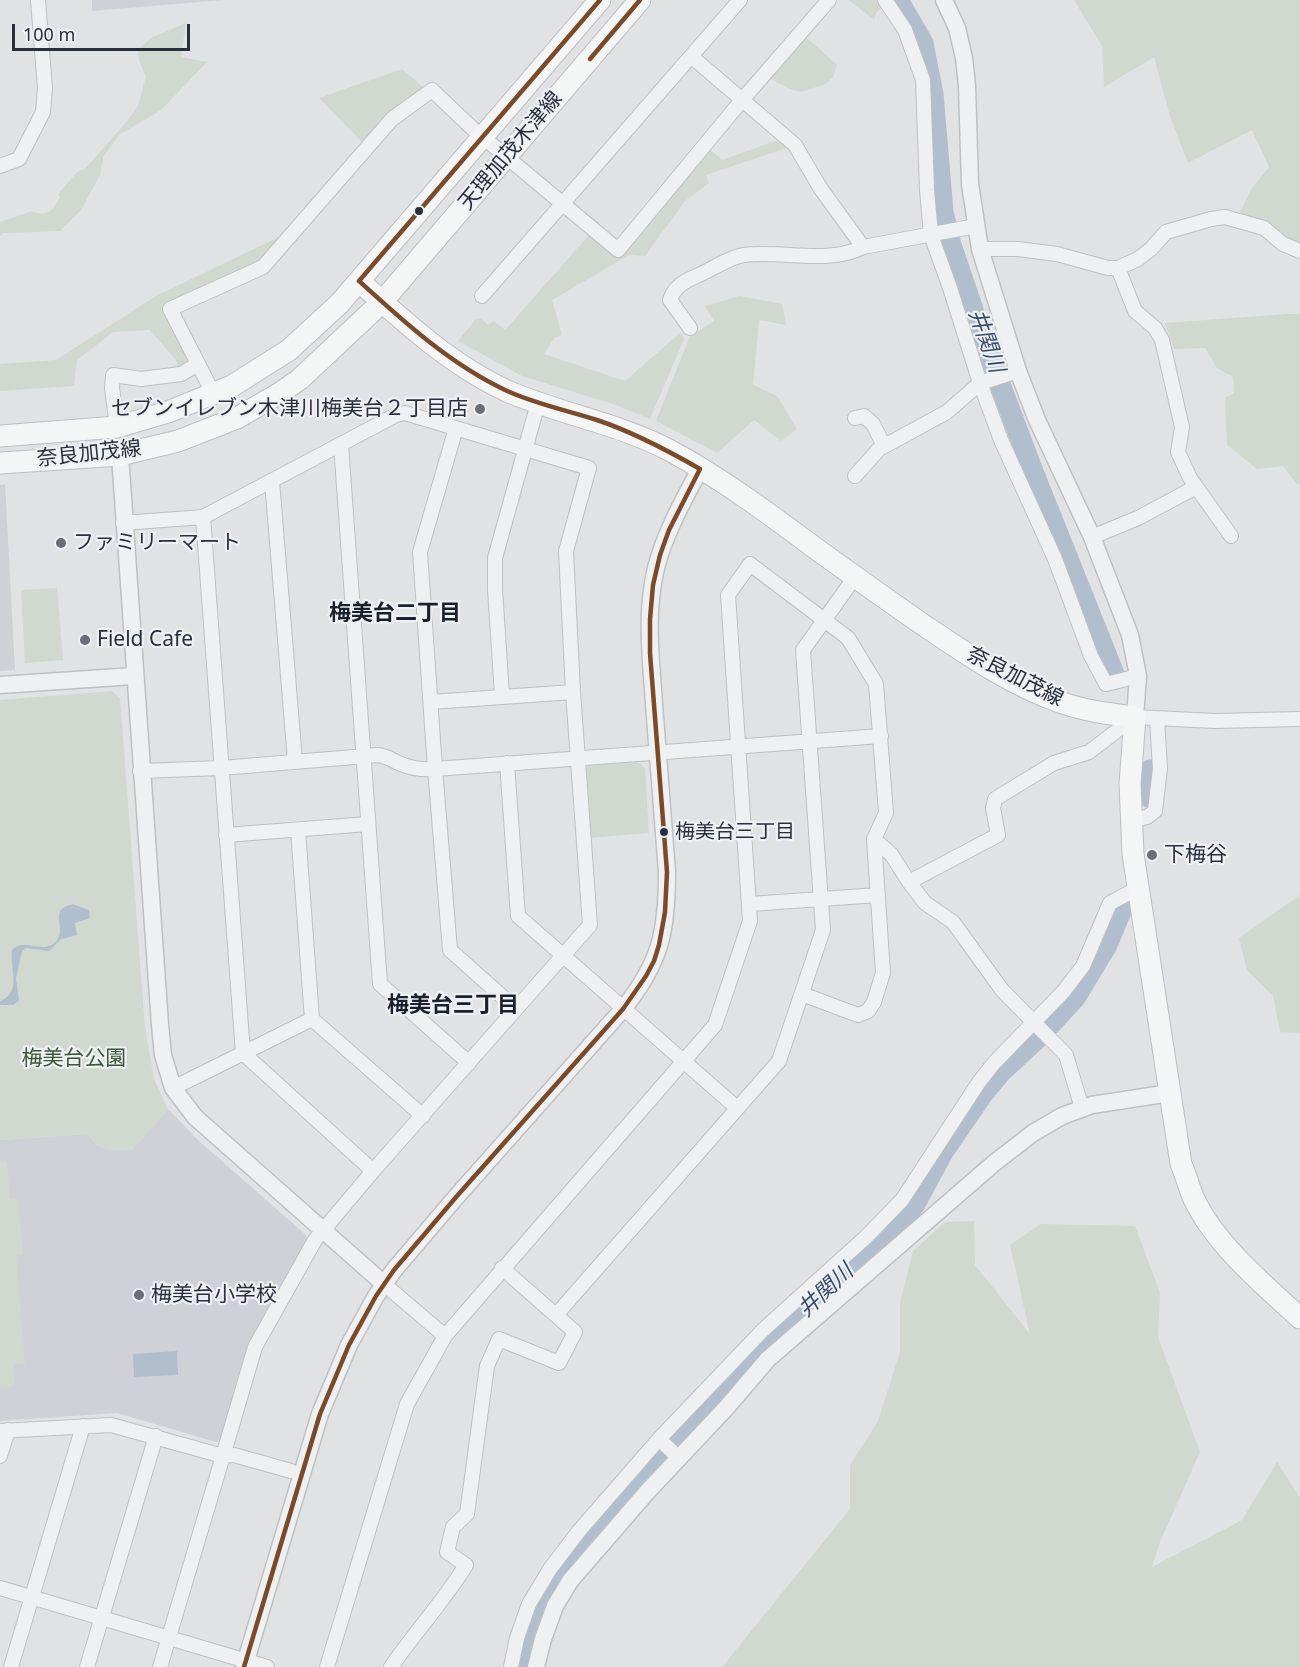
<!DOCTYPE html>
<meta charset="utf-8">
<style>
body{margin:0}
#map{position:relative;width:1300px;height:1667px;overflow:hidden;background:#e0e2e4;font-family:"Noto Sans",sans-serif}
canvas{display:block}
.scale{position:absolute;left:12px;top:24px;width:178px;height:27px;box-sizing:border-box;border:3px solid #292f3c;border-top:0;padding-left:8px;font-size:18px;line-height:21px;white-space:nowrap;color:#292f3c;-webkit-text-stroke:4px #eef0f4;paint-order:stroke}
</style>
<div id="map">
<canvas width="1300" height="1667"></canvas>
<div class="scale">100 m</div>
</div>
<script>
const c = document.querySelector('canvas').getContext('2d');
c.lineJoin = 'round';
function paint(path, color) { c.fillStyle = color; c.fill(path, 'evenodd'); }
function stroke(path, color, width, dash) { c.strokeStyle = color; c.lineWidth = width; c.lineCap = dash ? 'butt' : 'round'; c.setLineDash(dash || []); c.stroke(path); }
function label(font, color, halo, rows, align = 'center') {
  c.font = font + ' "Noto Sans","Noto Sans JP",sans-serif'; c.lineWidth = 4.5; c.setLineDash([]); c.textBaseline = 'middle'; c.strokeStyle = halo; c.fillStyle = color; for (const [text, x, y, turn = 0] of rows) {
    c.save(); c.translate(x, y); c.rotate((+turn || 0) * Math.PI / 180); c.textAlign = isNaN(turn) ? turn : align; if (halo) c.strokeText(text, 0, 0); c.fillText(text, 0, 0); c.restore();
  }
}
const built = new Path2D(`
 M 92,0 L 223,0 L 92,11 Z
 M 5,484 L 15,670 L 0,671 L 0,485 Z
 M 168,1109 L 199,1141 L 306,1235 L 308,1243 L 222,1439 L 216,1442 L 117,1413 L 0,1421 L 0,1140 L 88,1134 L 97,1145 L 132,1150 Z`);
const green = new Path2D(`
 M 849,0 L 880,0 L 882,7 L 876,13 L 874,20 Z
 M 1074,0 L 1300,0 L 1300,248 L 1268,222 L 1239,214 L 1252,188 L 1269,167 L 1252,130 L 1188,163 L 1170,116 L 1154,57 L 1104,87 L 1102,46 Z
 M 186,23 L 181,57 L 207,62 L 161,110 L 119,135 L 103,157 L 100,175 L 81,210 L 60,231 L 4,233 L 0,236 L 0,222 L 32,211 C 48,218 53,210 60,197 L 58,194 L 77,172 L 86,168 L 128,120 L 138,106 L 146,76 L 139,61 L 138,49 L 153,37 Z
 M 805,36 L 837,65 L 833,77 L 826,84 L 801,92 L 790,89 L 769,78 Z
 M 402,69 L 424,88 L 389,113 L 363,143 L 319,98 Z
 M 781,139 L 790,147 L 706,175 L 709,183 L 685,201 L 645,256 L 629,255 L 552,300 L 562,335 L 554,338 L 544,354 L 625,381 L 681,332 L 684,339 L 650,419 L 613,404 L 522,376 L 458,341 L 475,320 L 481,319 L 488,325 L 494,321 L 505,330 L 589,235 L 614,256 L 708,148 L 722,160 Z
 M 285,234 L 257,264 L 162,306 L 188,356 L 186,365 L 179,370 L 176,360 L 150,330 L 113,332 L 77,360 L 74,386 L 0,391 L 0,364 L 56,360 L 156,296 Z
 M 739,296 L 782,304 L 786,325 L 759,320 L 753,385 L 777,396 L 797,429 L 781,441 L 754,420 L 717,453 L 656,421 L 690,336 L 714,321 L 705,306 Z
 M 1287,314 L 1300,314 L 1300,484 L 1297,484 L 1283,466 L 1257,469 L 1227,445 L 1225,398 L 1234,393 L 1233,377 L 1217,368 L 1205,348 L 1174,349 L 1165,323 Z
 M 57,588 L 63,660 L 25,663 L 21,590 Z
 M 112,691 L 120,699 L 145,1027 L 154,1079 L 168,1109 L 132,1150 C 109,1152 103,1153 88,1134 L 0,1140 L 0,700 Z
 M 638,762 L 645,768 L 649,833 L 589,838 L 584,771 L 589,765 Z
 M 1300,895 L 1300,1033 L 1280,1032 L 1273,996 L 1247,970 L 1239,938 Z
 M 7,1160 L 10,1198 L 18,1199 L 23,1254 L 16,1254 L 25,1364 L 13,1365 L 15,1387 L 0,1388 L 0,1161 Z
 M 974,1221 L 975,1265 L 1030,1334 L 1010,1245 L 1041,1224 L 1135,1226 L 1160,1293 L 1158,1337 L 1200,1452 L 1160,1542 L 1152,1567 L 1242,1520 L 1277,1462 L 1300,1498 L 1300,1667 L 722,1667 L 850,1509 L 850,1465 L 878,1421 L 900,1352 L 900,1302 L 913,1251 L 945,1222 Z`);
const water = new Path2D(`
 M 73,904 L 89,910 L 90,918 L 75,923 L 77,935 L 61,939 L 49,951 L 26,948 L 22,951 L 16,978 L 19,1001 L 13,1005 L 0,1005 L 0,1001 C 23,992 9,967 12,950 C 23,938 39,952 52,945 C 68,935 54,918 61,910 C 63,907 70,905 73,904 Z
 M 177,1351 L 178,1375 L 134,1377 L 133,1354 Z`);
const river = new Path2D(`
 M 898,0 L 923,43 L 933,94 L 943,212 L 951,245 L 983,339 L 1032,469 L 1114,674
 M 1149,797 L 1150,770
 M 520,1667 C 521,1635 537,1603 551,1575 L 710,1399 L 901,1221 L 915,1204 L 943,1152 L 982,1095 L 1001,1072 L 1039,1037 L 1075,998 L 1107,945 L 1124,904`);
const minor = new Path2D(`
 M 885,0 L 905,30 L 923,80 L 927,190 L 931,235 L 950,288 L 980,383 L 1001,440 L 1055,559 L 1091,656 L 1106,684 L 1138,676
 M 692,57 L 795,145 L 821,189 L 863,247
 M 0,166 L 19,159 L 43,112 L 45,88 L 38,0
 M 980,249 L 1018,249 L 1057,254 L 1108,268 L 1118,268 L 1138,259 L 1151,249 L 1166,232 L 1211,219 L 1225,217 L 1264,228 L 1283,244 L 1300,251
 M 1118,268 L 1135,311 L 1155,328 L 1162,340 L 1182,427 L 1178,452 L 1190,478 L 1231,536
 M 482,296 L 740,0
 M 690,328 L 670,300 C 675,284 688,280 701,274 C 714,268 730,257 744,255 C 783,250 827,265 863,247 L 976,226
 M 214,395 L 170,309 L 263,267 L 392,119 L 432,90 L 472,128 L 618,250 L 742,100 L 829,0
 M 855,418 L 864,416 L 873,424 L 884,446
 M 117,427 L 112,388 L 113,375 L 141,379 L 181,374 L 198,364
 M 341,445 L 380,984 L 469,1063
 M 855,476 L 879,449 L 947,412 L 980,383 L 1018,371
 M 272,481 L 295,761
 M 203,517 L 243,1053 L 373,1171
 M 1092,537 L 1138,518 L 1196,487
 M 502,696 L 495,589 L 495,558 L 538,403
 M 431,702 L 573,692
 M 507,763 L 518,916 L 737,1108
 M 140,771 L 221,768 L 378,755 C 388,756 393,761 401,764 C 413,769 423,770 435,769 L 420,552 L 456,428
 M 1130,820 L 1147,817 L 1155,811 L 1160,769 L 1157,718
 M 298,830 L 312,1019 L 423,1116
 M 226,835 L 368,824
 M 874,839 L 891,854 L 909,882
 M 750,904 L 878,895
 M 516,1009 L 450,950 L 435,769 L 881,736
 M 173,1088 L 312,1019
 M 1082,1108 L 1066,1055 L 1002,990 L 953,922 L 925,903 L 909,882 L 998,835 L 993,808 L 995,799 L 1054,763 L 1089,752 L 1135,717 L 1215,721 L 1300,719
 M 384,1284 L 445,1336
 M 556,1315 L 779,1061 L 823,930 L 803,650 L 855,577
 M 0,1431 L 111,1425 L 223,1456 L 255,1347 L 315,1240 L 373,1171 L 590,925 L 573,692 L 566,551 L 589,468 L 405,413 L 396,415 L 203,517 L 123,523
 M 0,1456 L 8,1430
 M 679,1458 L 659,1439 L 763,1330 L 866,1237 L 902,1200 L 979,1082 L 994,1063 L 1063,992 L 1083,966 L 1110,903 L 1138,888
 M 0,1588 L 267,1667
 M 11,1667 L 83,1426
 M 87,1667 L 156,1436
 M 160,1667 L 223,1456 L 234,1455 L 291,1471
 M 327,1667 L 407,1404 L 445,1336 L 715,1025 L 750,921 L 728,595 L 750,564 L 848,638 L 876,684 L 886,813 L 874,839 L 883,973 L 874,1002 L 868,1011 L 858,1015 L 802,994
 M 391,1667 C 415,1632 444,1601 466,1565 L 447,1552 L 453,1527 L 467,1514 L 487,1366 L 499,1339 L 559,1363 L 575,1332 L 502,1268
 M 511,1667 L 517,1638 L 529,1604 L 550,1569 L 579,1531 L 659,1439`);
const tertiary = new Path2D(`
 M 944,0 L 957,28 L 964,58 L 967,86 L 970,184 L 980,249 L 1018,371 L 1037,420 L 1092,537 L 1130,635 L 1138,676 L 1135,717
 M 120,455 L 160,1025 L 163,1055 L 173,1088 L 195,1117 L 384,1284
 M 0,685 L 134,676
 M 244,1667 L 320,1414 L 349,1345 L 376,1296 L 394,1270 L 457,1196 L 623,1009 C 661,962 667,931 667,872 C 663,816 658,760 654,704 C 651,659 645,613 656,568 C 665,533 683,501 700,469
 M 536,1667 L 543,1639 L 555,1606 L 570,1581 L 647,1492 L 727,1407 L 768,1359 L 993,1164 L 1033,1133 L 1062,1116 L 1092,1105 L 1170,1093`);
const primary = new Path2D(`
 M 359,281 C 404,322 451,365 507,391 C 560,414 617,423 669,450 C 721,478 768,513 815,548 C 851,574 886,599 922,624 C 965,653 1011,685 1060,702 C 1084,711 1110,714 1135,717 L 1130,784 L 1133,854 L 1181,1164 C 1186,1175 1189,1188 1194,1199 C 1215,1244 1264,1285 1300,1318
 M 0,436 L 117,427 L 168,412 L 232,386 L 289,350 L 340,303 L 600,0
 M 0,463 L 120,455 L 178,441 L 237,418 L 280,393 L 300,379 L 382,302 L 640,0`);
const bus1 = new Path2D(`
 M 600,0 L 359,281 C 404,322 450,364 505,390 C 535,404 566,410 597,420 C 633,432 667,450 700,469
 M 590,59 L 640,0
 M 244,1667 L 320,1414 L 349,1345 L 376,1296 L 394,1270 L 457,1196 L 623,1009 L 646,976 L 654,961 L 659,945 L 665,912 L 667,872 L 650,653 L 650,619 L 653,585 L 660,555 L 669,530 L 700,469`);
const markers = [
 [419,211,5,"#292f3c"],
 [480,409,6,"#696e77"],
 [61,543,6,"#696e77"],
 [85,640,6,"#696e77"],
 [664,832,5,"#292f3c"],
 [1152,855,6,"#696e77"],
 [139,1295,6,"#696e77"]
];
const busNames = [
 ["梅美台三丁目",675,832]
];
const streetNames = [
 ["天理加茂木津線",511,151,-50],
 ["奈良加茂線",89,454,-6],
 ["奈良加茂線",1015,677,27]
];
const poiNames = [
 ["セブンイレブン木津川梅美台２丁目店",468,409,"right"],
 ["ファミリーマート",73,543],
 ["Field Cafe",97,640],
 ["下梅谷",1164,855],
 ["梅美台小学校",151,1295]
];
const parkNames = [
 ["梅美台公園",74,1059]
];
const waterNames = [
 ["井関川",986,341,70],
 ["井関川",826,1291,-43]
];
const neighbourhoodNames = [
 ["梅美台二丁目",395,614],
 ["梅美台三丁目",453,1006]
];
paint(built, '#cfd1d7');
paint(green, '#d1d8d0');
paint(water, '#b1becd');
stroke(river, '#b1becd', 21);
stroke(minor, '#bec0c2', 16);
stroke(tertiary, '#bec0c2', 19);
stroke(primary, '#bdbfc2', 23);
stroke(minor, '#eff0f2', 14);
stroke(tertiary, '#eff0f2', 16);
stroke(primary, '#f4f5f5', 21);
stroke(bus1, '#7a4b2a', 4.5);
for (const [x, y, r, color] of markers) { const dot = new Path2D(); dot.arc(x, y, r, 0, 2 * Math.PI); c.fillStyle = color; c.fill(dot); stroke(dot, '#eef0f4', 2); }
label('20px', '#292f3c', '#eef0f4', busNames, 'left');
label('21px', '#292f3c', '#eef0f4', streetNames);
label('21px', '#292f3c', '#eef0f4', poiNames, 'left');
label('21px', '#3c5638', '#eef0f4', parkNames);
label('italic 22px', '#374d6b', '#eef0f4', waterNames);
label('bold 22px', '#1b202d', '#eef0f4', neighbourhoodNames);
</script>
